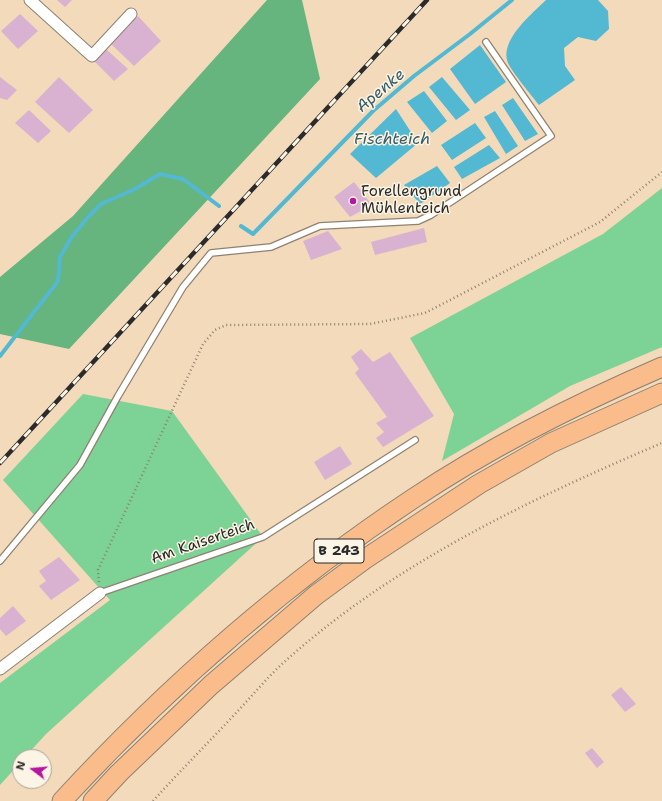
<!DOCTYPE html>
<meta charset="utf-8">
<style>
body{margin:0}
#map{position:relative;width:662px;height:801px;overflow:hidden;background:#f2daba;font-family:"Shantell Sans",sans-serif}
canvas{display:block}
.north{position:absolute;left:12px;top:749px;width:40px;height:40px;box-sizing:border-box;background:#fcf5e5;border:1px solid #a8a49b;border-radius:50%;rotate:286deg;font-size:11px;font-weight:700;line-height:16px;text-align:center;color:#2b2b2b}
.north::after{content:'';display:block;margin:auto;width:14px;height:18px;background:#b5179e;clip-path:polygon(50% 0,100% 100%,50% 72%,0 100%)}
</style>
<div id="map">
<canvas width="662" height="801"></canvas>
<div class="north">N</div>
</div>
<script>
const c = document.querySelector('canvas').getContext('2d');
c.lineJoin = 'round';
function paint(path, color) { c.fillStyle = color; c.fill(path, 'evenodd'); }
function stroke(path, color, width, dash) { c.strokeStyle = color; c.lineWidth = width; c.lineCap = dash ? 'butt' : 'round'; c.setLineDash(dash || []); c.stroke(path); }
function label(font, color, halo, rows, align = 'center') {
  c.font = font + ' "Shantell Sans",sans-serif'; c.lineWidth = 3; c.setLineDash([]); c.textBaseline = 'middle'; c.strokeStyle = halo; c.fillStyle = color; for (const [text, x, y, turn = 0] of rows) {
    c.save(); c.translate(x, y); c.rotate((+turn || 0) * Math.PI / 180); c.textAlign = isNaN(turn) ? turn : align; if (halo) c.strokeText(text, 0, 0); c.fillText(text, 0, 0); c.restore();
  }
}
const green = new Path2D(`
 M 662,188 L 662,347 L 570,386 L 442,461 L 454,414 L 410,338 L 603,234 Z
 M 83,394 L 172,411 L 263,537 L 46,734 L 25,757 L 20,757 L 20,763 L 0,785 L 0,683 L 110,600 L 3,480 Z`);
const forest = new Path2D(`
 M 267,0 L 302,0 L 320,79 L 69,349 L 0,334 L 0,277 L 73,216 Z`);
const water = new Path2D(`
 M 546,0 L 598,0 L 608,11 L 609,29 L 596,41 L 578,37 L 564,48 L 565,66 L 575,80 L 539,105 C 532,96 512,72 508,63 C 499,40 532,14 546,0 Z
 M 480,45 L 506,82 L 475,104 L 450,69 Z
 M 442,77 L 470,110 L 456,120 L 429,87 Z
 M 424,91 L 447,121 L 432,133 L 407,102 Z
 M 513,98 L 538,134 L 525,141 L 502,105 Z
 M 396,109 L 418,143 L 376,178 L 350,154 Z
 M 495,111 L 518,146 L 506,154 L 484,117 Z
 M 475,123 L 486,138 L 452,160 L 441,145 Z
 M 489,145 L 500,158 L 462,179 L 454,167 Z
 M 437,166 L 450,183 L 420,204 L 404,185 Z`);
const stream = new Path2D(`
 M 241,226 L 253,234 L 373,111 L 414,76 L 470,34 L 512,0
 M 0,356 L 58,281 L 60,257 L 71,238 L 89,216 L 101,204 L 135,189 L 160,174 L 183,179 L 219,206`);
const building = new Path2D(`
 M 57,0 L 72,0 L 65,7 Z
 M 20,14 L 38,31 L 18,49 L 1,31 Z
 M 138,16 L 161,41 L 134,66 L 111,44 Z
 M 106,49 L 128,69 L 114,81 L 94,61 Z
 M 0,77 L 17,90 L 7,100 L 0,98 Z
 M 59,77 L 93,110 L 69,133 L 35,102 Z
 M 29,110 L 51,131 L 38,143 L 15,123 Z
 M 354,182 L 372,205 L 350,217 L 334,197 Z
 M 424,228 L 427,242 L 375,255 L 371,242 Z
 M 328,231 L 342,249 L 311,260 L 303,241 Z
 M 361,349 L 373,362 L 390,352 L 434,416 L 383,447 L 376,438 L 384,432 L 376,423 L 387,417 L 355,373 L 359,369 L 351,357 Z
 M 340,446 L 352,464 L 325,480 L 314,462 Z
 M 59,557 L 80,580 L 51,600 L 39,586 L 46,581 L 39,571 Z
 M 13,606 L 26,621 L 6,636 L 0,629 L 0,618 Z
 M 621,687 L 636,704 L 625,712 L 611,695 Z
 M 592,748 L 604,762 L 597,768 L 585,753 Z`);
const path = new Path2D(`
 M 99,582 L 98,570 L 203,344 L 215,330 L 226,325 L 370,324 L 425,313 L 600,222 L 662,172
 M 153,801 C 180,771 208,743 236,713 C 251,697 265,680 281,665 C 389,566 528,500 662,443`);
const service = new Path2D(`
 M 0,561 L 80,465 L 118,396 L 183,287 L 211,253 L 271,247 L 320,226 L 418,221 L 431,215 L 551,136 L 486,42
 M 100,593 L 263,537 L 415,440`);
const minor = new Path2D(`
 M 30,0 L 92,56 L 131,14
 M 0,669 L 100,593`);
const trunk = new Path2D(`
 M 62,801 C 167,687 284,584 414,498 C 492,446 576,404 662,367
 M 93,801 L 119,773 L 211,685 L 316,595 L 365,559 L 479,484 L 551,443 L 662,393`);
const rail = new Path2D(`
 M 0,463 L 427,0`);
const markers = [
 [353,201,4,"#b5179e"]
];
const shields = [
 [339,551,50]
];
const shieldNames = [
 ["B 243",339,551]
];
const poiNames = [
 ["Forellengrund",361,192],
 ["Mühlenteich",361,209]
];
const streetNames = [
 ["Am Kaiserteich",203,542,-19]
];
const waterNames = [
 ["Apenke",381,91,-40],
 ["Fischteich",392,140]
];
paint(green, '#7dd295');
paint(forest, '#66b47e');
paint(water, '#53b8d1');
stroke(stream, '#53b8d1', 4);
paint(building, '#dab2d1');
stroke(service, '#8e8272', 8);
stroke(minor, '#8e8272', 13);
stroke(trunk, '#8e8272', 21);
stroke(path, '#8e8272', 2.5, [1, 3]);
stroke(service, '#fff', 5.5);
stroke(minor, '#fff', 11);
stroke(trunk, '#f9bc8a', 19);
stroke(rail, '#2b2b2b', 4.5);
stroke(rail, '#fcf5e5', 3, [9]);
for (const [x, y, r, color] of markers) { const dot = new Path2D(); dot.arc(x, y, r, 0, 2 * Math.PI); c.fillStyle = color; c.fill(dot); stroke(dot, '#fcf5e5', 1.5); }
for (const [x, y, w] of shields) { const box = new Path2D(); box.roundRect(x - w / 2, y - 12, w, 24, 3); c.fillStyle = '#fcf5e5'; c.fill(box); stroke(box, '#2b2b2b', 1); }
label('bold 14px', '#2b2b2b', null, shieldNames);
label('15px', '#2b2b2b', '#fcf5e5', poiNames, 'left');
label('15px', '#2b2b2b', '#fcf5e5', streetNames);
label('italic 16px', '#395c65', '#fcf5e5', waterNames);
</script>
